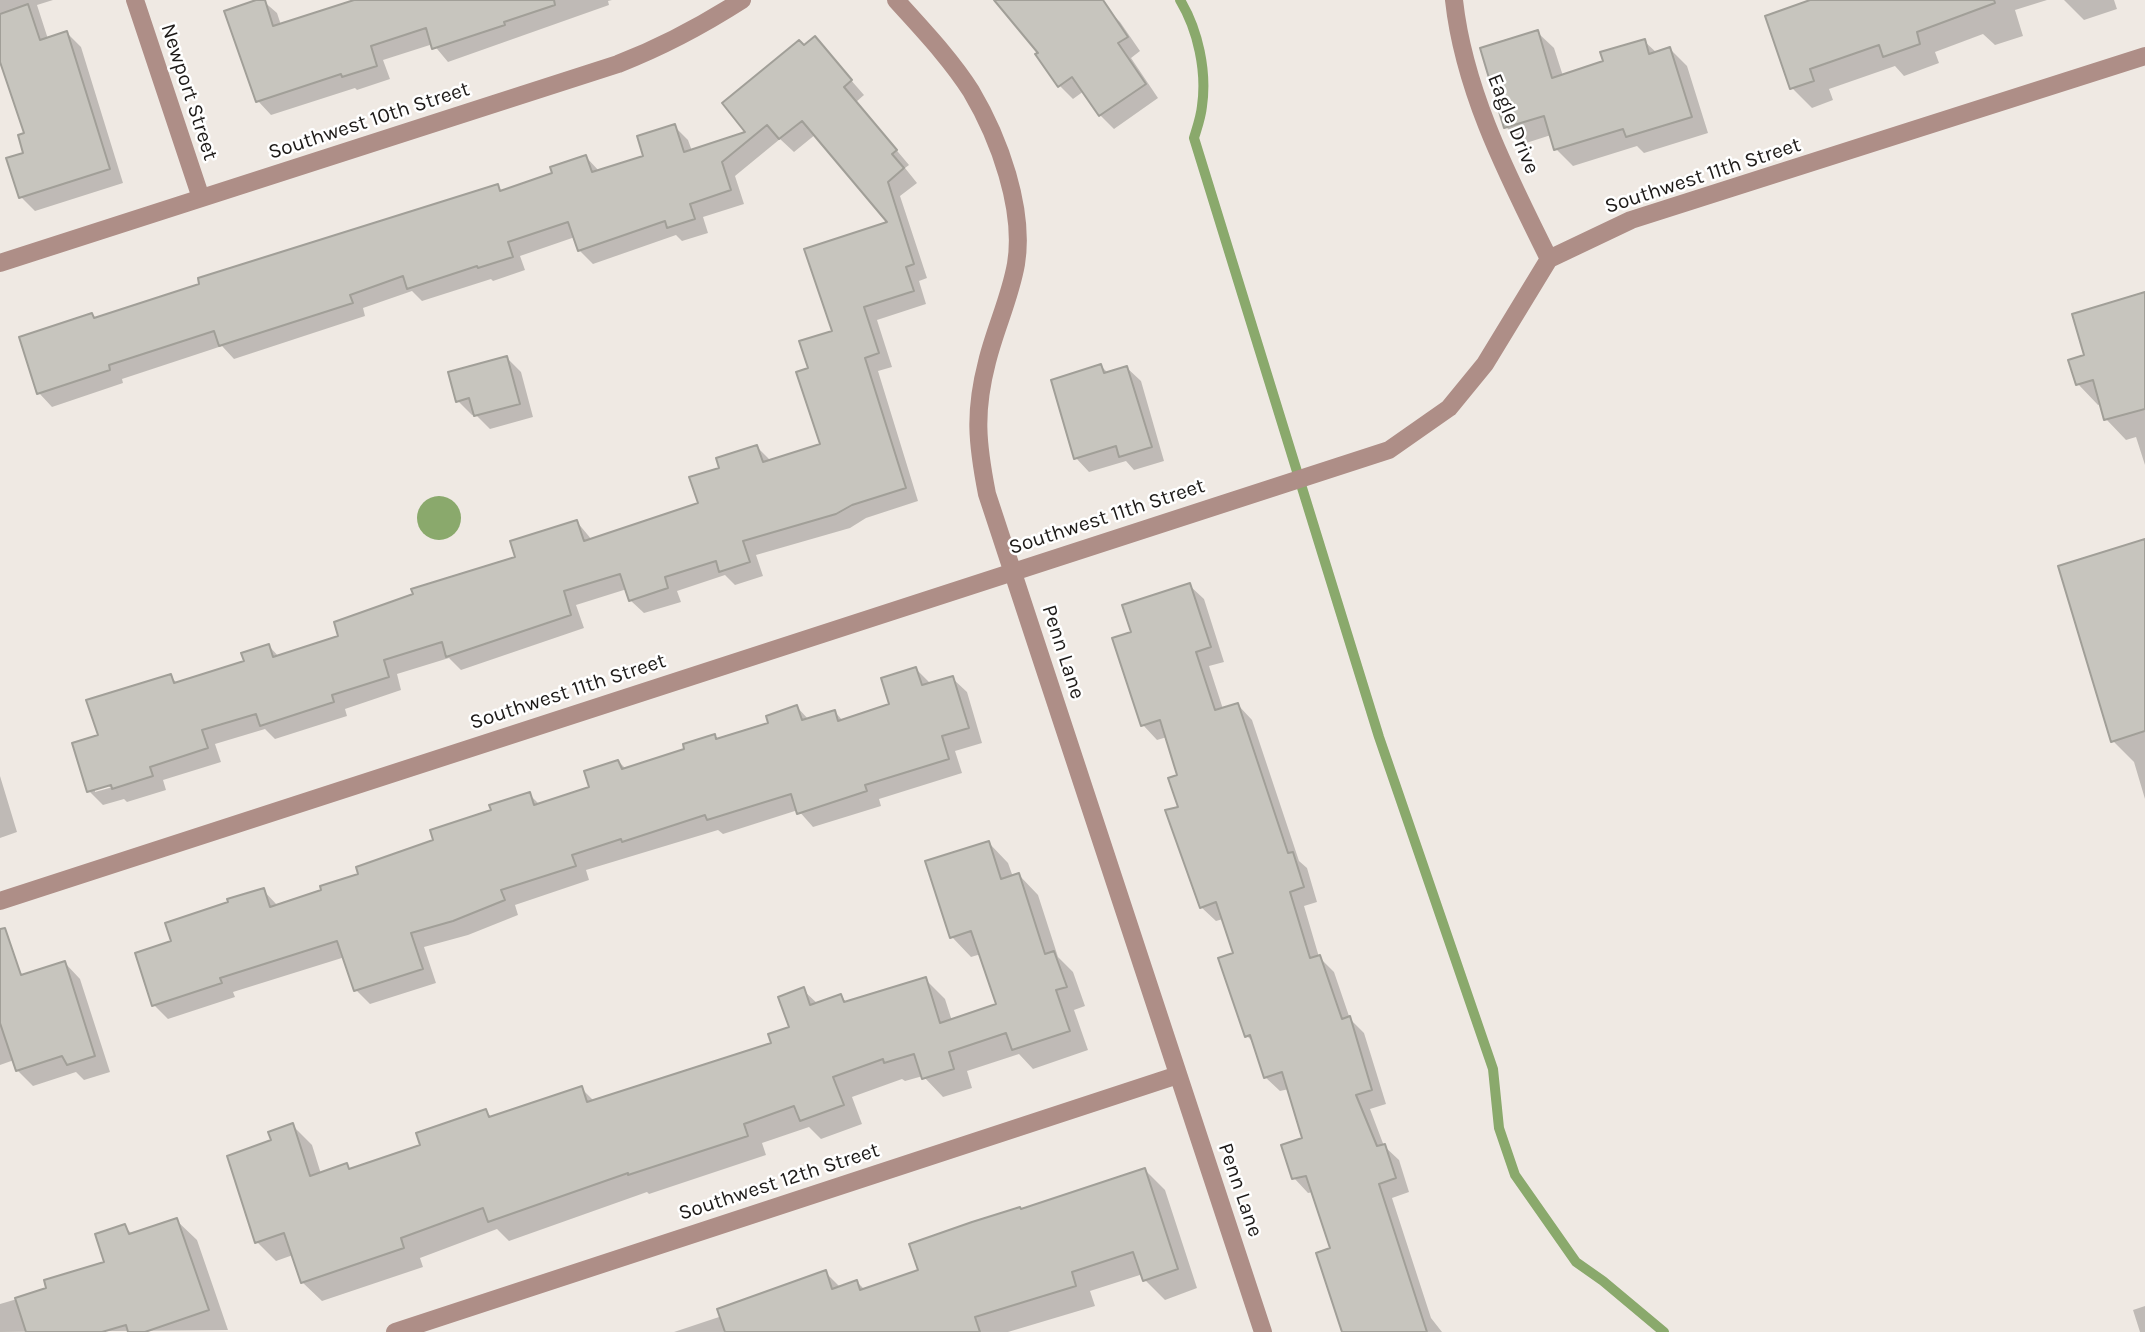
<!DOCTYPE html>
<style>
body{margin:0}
canvas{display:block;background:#efe9e3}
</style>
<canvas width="2145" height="1332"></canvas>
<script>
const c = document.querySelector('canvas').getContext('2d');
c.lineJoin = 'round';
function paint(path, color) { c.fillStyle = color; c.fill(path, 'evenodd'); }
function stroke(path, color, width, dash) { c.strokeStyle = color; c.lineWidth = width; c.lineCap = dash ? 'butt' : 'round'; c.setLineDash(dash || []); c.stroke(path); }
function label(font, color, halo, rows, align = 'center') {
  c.font = font + ' Karla,sans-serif'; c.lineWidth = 5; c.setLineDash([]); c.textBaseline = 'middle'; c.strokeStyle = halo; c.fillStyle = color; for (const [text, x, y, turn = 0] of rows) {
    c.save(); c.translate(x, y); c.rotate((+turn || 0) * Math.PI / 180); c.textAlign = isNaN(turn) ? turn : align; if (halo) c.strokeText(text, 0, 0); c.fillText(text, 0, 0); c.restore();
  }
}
const water = new Path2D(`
 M417 518a22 22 0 1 1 44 0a22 22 0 1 1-44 0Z`);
const shadow = new Path2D(`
 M 0,0 L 53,0 L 37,5 L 48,39 L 67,33 L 81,47 L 123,183 L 35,211 L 21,197 L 26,134 L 0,56 Z
 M 262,0 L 277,13 L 281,25 L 360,0 L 612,0 L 608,1 L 609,5 L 448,62 L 433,44 L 383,60 L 390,79 L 357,90 L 355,88 L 271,115 L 258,101 Z
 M 997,0 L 1081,0 L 1106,8 L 1120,22 L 1140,51 L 1131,58 L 1158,98 L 1114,129 L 1100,115 L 1084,91 L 1073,99 L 1059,85 L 1040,53 Z
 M 1818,0 L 2047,0 L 2015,10 L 2023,36 L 1995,45 L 1983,34 L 1935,52 L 1939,63 L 1904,76 L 1895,66 L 1829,89 L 1833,100 L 1812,108 L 1792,88 Z
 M 2114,0 L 2117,9 L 2084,20 L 2064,0 Z
 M 1537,32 L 1554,48 L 1563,76 L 1605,63 L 1644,41 L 1657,53 L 1670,49 L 1687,66 L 1708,133 L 1644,153 L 1637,146 L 1573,166 L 1556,149 L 1551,135 L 1523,144 L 1506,127 Z
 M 815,39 L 864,95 L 856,102 L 909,165 L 905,168 L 917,183 L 900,196 L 927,278 L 919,281 L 926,304 L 877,320 L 892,367 L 878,371 L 918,501 L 866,518 L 850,528 L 756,555 L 763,576 L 735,585 L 725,575 L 677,591 L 681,602 L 644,613 L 630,600 L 627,589 L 576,605 L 584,628 L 461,670 L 449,658 L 397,674 L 401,690 L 345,709 L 347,716 L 275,739 L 265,729 L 215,744 L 221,762 L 163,780 L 166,790 L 127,802 L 124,799 L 103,805 L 89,791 L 74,744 L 100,737 L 170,676 L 178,684 L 246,662 L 269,646 L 279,657 L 340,638 L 517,558 L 577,522 L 592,540 L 700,504 L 721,469 L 757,447 L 771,461 L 822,445 L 810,369 L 834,332 L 890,222 L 816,134 L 794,152 L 780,139 L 735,176 L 744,204 L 703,217 L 708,233 L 682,241 L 676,235 L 593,264 L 579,250 L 575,237 L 520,256 L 525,270 L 493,281 L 491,279 L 422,301 L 412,291 L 363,308 L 365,316 L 234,359 L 222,346 L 122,379 L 123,383 L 52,407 L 39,393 L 92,315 L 96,319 L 497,186 L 503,192 L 554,174 L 586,157 L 600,172 L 646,157 L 674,126 L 688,140 L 692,151 L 748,133 L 804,47 ZM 119,781 L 120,785 L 95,792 L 95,788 Z
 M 2145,293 L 2145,465 L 2136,437 L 2126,440 L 2106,419 L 2101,404 L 2098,405 L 2078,384 L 2086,356 Z
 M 507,358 L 521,372 L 533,417 L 490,429 L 475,414 L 472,415 L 458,401 Z
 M 1101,366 L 1108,373 L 1127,368 L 1141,381 L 1164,461 L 1134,470 L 1126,461 L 1089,472 L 1076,458 Z
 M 2145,541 L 2145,799 L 2134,762 L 2113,741 Z
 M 1189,585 L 1204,599 L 1224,662 L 1209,666 L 1223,709 L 1238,705 L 1252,720 L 1299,861 L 1307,868 L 1317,902 L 1304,906 L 1319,957 L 1334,972 L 1350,1019 L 1364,1033 L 1386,1104 L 1370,1109 L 1384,1146 L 1399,1160 L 1409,1192 L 1392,1198 L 1431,1318 L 1442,1332 L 1344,1332 L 1333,1249 L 1313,1192 L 1308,1193 L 1294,1178 L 1304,1139 L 1289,1089 L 1280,1091 L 1265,1077 L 1255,1044 L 1247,1036 L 1235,954 L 1223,919 L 1216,921 L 1201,907 L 1180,808 L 1180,776 L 1167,737 L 1157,740 L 1143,725 L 1134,633 Z
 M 916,669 L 931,684 L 952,678 L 967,692 L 982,743 L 955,751 L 962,773 L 879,799 L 881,806 L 813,827 L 798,810 L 723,834 L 718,830 L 586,870 L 589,880 L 515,905 L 518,915 L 468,935 L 424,947 L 436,983 L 370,1004 L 356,990 L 345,957 L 233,992 L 235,997 L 168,1019 L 154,1005 L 173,942 L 263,890 L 278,906 L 323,891 L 435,841 L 529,794 L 540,805 L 591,788 L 618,761 L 626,769 L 687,750 L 714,736 L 718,740 L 770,724 L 797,707 L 809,720 L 835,712 L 843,721 L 891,705 Z
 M 0,776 L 17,832 L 0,838 Z
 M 989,843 L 1008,863 L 1013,877 L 1019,875 L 1038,895 L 1058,957 L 1073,972 L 1085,1006 L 1074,1010 L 1088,1050 L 1033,1069 L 1019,1054 L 967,1071 L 972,1088 L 943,1097 L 923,1076 L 905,1081 L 902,1079 L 852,1097 L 862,1124 L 821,1139 L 809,1127 L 762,1143 L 766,1155 L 649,1194 L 647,1192 L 509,1241 L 497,1229 L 420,1258 L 423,1267 L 322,1301 L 302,1282 L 293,1255 L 276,1261 L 257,1242 L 273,1142 L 292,1125 L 312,1145 L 321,1174 L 346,1165 L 351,1170 L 423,1146 L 486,1111 L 492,1118 L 581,1088 L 595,1102 L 774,1044 L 791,1028 L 803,990 L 818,1004 L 841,996 L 847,1003 L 925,979 L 945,999 L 952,1021 L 998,1006 L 981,954 L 971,957 L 952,937 Z
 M 65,963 L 80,979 L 110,1072 L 84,1080 L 76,1072 L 33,1086 L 17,1070 L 14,1060 L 0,1065 L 0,979 L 19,973 L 23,977 Z
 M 1145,1170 L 1165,1190 L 1197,1288 L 1165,1300 L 1145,1280 L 1143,1274 L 1090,1291 L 1095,1306 L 1008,1332 L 674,1332 L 722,1316 L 825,1272 L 841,1288 L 857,1282 L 865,1290 L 920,1271 L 1022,1211 Z
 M 176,1220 L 197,1240 L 228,1330 L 0,1332 L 0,1304 L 48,1290 L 107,1263 L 124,1226 L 133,1235 Z
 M 2145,1306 L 2145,1332 L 2140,1332 L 2133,1310 Z`);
const stream = new Path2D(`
 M 1180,0 C 1198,30 1207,71 1202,106 C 1201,117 1197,128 1194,138 L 1379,737 L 1493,1069 L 1499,1128 L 1515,1175 L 1576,1262 L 1603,1281 L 1664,1332`);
const building = new Path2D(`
 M 256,0 L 265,0 L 273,26 L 354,0 L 554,0 L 555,5 L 504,22 L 505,25 L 432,49 L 426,28 L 371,46 L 377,66 L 342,77 L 341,74 L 256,102 L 224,11 Z
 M 994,0 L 1103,0 L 1128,37 L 1118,43 L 1146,84 L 1099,116 L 1072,77 L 1058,87 L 1035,54 L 1038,53 Z
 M 1810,0 L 1994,0 L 1995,3 L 1917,32 L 1920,44 L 1883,57 L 1879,45 L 1810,69 L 1814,81 L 1790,89 L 1765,16 Z
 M 28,4 L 40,40 L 67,31 L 110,169 L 19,198 L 6,158 L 23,153 L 18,135 L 24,133 L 0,62 L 0,14 Z
 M 1538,30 L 1552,78 L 1603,61 L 1600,52 L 1645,39 L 1649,54 L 1670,47 L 1692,117 L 1626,137 L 1623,129 L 1554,150 L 1544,116 L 1504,128 L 1480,48 Z
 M 815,36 L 852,80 L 844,87 L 897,150 L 892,154 L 904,168 L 888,182 L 914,264 L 906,267 L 914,291 L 864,307 L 879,353 L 865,358 L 906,488 L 852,505 L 836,514 L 743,541 L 750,562 L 719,572 L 716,561 L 665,577 L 668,588 L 629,601 L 620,574 L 564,591 L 571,615 L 446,657 L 442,642 L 384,660 L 389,677 L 332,695 L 334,702 L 260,726 L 256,714 L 202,730 L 208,748 L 150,767 L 153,776 L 112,789 L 111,785 L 87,792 L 72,743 L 98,735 L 86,700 L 171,674 L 174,683 L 244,661 L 241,653 L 269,644 L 273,657 L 338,636 L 334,622 L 413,594 L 411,589 L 515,557 L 510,541 L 577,520 L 584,541 L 698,503 L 689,477 L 719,468 L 716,458 L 757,445 L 763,462 L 820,444 L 796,372 L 808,368 L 799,341 L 832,331 L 804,249 L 887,222 L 802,121 L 779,139 L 767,125 L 722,162 L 731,190 L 690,204 L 695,219 L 667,228 L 665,221 L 578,251 L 568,222 L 508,242 L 513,257 L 478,268 L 477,266 L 407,289 L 403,276 L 350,295 L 353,303 L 219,346 L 214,331 L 109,365 L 110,370 L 37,394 L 19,337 L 92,313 L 94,318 L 199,284 L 198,278 L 498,184 L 500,191 L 552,173 L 550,167 L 586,155 L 592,172 L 643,156 L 637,136 L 675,124 L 684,152 L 745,132 L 722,103 L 799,40 L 804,45 Z
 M 2145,292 L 2145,409 L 2104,420 L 2093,380 L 2076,385 L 2068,360 L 2084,355 L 2072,314 Z
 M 507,356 L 520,404 L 474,416 L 469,398 L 456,402 L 448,372 Z
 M 1101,364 L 1104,373 L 1127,366 L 1152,447 L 1119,457 L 1116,446 L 1074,459 L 1051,380 Z
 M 2145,539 L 2145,731 L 2111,742 L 2058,566 Z
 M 1190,583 L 1211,647 L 1196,652 L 1215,710 L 1238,703 L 1288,853 L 1293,852 L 1304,887 L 1290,892 L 1310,958 L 1320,955 L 1342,1019 L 1350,1016 L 1372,1090 L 1356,1095 L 1377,1146 L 1385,1144 L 1396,1178 L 1379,1184 L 1427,1332 L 1342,1332 L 1316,1253 L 1330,1248 L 1306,1176 L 1292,1179 L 1281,1145 L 1302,1138 L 1282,1072 L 1264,1078 L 1250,1035 L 1245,1037 L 1218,958 L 1233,953 L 1216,902 L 1200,908 L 1165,810 L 1178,807 L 1168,778 L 1177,775 L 1160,720 L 1141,726 L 1112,638 L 1131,632 L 1122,605 Z
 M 916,667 L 922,685 L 953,676 L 969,728 L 942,736 L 949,759 L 865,785 L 867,791 L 797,814 L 791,794 L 707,820 L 705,815 L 622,842 L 621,839 L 572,855 L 576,866 L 501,890 L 505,900 L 453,921 L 411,933 L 423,969 L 354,991 L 337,941 L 220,978 L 222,983 L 152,1006 L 135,953 L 171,941 L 165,923 L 228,902 L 227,899 L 264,888 L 270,907 L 321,890 L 320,886 L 358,874 L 356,867 L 433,840 L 430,830 L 491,810 L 489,805 L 530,792 L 534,805 L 589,787 L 584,771 L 618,760 L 622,769 L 684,749 L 683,744 L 715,734 L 716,739 L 768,723 L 766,716 L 797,705 L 802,720 L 835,710 L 838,721 L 889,704 L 881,678 Z
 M 989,841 L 1001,879 L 1019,873 L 1045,954 L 1054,951 L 1067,987 L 1056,990 L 1070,1031 L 1012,1050 L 1006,1033 L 949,1052 L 954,1069 L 922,1079 L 914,1054 L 884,1063 L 883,1059 L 833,1077 L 844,1105 L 800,1121 L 794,1106 L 744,1124 L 748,1136 L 628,1175 L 628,1173 L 488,1222 L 483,1208 L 401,1238 L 404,1248 L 301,1283 L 284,1233 L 255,1243 L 227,1156 L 271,1140 L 268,1132 L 293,1123 L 310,1176 L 347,1163 L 349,1169 L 420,1145 L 416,1133 L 486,1109 L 489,1117 L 582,1086 L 587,1102 L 771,1043 L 768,1034 L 789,1027 L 778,997 L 804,987 L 810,1005 L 841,994 L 844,1002 L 926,977 L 940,1023 L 996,1004 L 971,931 L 950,938 L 925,861 Z
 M 5,928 L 21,975 L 65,961 L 95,1056 L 67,1065 L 62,1056 L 16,1071 L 0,1023 L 0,929 Z
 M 1145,1168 L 1178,1269 L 1143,1281 L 1133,1252 L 1072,1272 L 1076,1286 L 975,1317 L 980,1332 L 725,1332 L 717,1309 L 826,1270 L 832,1289 L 857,1280 L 860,1290 L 918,1270 L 909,1244 L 972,1222 L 1020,1207 L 1021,1209 Z
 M 177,1218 L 209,1310 L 145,1332 L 128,1332 L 126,1325 L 102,1332 L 26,1332 L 15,1298 L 46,1288 L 44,1280 L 104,1262 L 95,1234 L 125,1224 L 129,1234 Z`);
const minor = new Path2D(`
 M 135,0 L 201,198
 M 896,0 C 922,29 950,58 971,91 C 999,138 1025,209 1016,264 C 1010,298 995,329 987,362 C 974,412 977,443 987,494 L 1263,1332
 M 1454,0 C 1464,92 1509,178 1549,259
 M 0,263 L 618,64 C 662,47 703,25 742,0
 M 0,901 L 1389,450 L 1449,408 L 1485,364 L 1549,259 L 1631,220 L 2145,56
 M 395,1332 L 1178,1075`);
const streetNames = [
 ["Newport Street",189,92,72],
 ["Southwest 10th Street",369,121,-18],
 ["Eagle Drive",1513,124,68],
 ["Southwest 11th Street",1703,176,-18],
 ["Southwest 11th Street",1107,517,-18],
 ["Penn Lane",1063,652,72],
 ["Southwest 11th Street",568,692,-18],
 ["Southwest 12th Street",779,1182,-18],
 ["Penn Lane",1240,1190,71]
];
paint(water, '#8aa96c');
paint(shadow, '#0003');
stroke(stream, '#8aa96c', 10);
paint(building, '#c7c5be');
stroke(building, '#a19f98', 2);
stroke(minor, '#ae8e87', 18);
label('21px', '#1e1b19', '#fff', streetNames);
</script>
